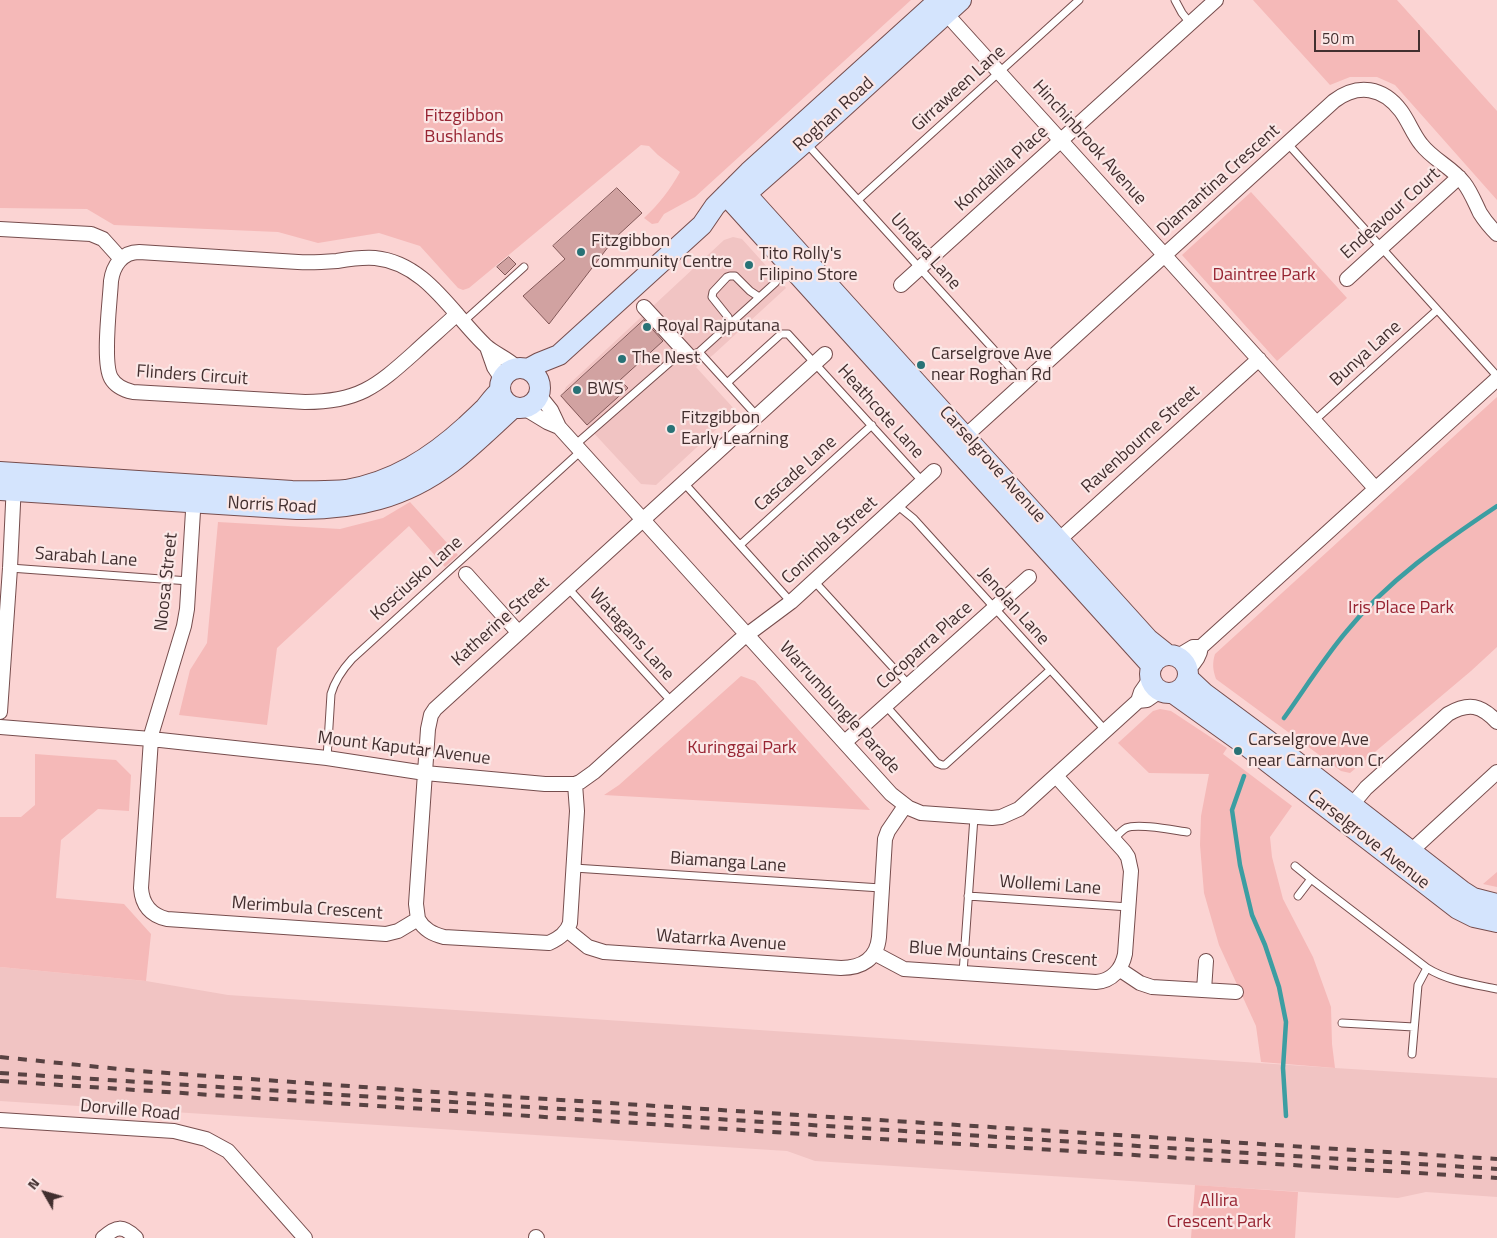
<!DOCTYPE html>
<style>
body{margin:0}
#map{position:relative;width:1497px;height:1238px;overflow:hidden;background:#fbd4d3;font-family:"Titillium Web",sans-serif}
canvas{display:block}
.north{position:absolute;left:20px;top:1168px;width:50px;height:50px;-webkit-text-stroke:4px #fbe7e6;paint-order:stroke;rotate:308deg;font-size:14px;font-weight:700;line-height:20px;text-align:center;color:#422f2f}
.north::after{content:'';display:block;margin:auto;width:18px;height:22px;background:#422f2f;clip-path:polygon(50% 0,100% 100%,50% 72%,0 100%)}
.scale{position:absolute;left:1314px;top:30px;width:106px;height:22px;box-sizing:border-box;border:2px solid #422f2f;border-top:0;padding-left:6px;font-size:15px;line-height:18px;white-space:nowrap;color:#422f2f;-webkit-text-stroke:4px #fbe7e6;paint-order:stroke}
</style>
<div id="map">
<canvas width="1497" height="1238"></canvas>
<div class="north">N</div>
<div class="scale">50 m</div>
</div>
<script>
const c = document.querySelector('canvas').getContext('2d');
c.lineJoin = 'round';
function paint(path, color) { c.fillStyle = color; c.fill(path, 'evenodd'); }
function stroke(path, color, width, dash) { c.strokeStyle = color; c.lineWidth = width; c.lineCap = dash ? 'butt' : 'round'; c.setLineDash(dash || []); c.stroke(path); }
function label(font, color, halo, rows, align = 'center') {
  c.font = font + ' "Titillium Web",sans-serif'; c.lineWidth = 4.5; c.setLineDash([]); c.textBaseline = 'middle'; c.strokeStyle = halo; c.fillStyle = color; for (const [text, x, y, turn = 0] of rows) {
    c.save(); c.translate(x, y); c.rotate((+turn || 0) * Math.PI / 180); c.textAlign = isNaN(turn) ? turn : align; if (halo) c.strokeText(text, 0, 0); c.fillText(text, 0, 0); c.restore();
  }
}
const built = new Path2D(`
 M 733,237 L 742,239 L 786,288 L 713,355 L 696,367 L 736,411 L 656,485 L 641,484 L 565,402 L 562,396 L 566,387 L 724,240 Z
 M 0,967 L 146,981 L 228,995 L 1335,1068 L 1497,1078 L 1497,1197 L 1426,1192 L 1398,1198 L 815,1161 L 787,1151 L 0,1101 Z`);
const green = new Path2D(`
 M 0,0 L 911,0 L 695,197 L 664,214 L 658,223 L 652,224 L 644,218 C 659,204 670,190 680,172 L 658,155 L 649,146 L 641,145 L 469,288 L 463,290 L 458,288 L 420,246 L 379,233 L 318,243 L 278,232 L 114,225 L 87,209 L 0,208 Z
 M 1253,0 L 1397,0 L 1497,111 L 1497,200 L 1395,85 L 1377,77 L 1350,77 L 1330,85 Z
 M 1251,192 L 1347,298 L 1277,361 L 1182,255 Z
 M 1497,397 L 1497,647 L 1471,671 L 1350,773 L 1341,771 L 1216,679 C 1213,670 1212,664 1215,654 Z
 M 410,502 L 458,555 L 445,567 L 409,526 L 277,648 L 267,725 L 179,715 L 190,670 L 207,643 L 218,522 L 340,529 L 383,518 Z
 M 741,676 L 755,681 L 870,810 L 604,795 L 619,785 Z
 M 1160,709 L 1171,711 L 1227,748 L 1223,754 L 1292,806 L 1270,837 L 1272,857 L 1283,899 L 1313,957 L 1331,1007 L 1332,1044 L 1335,1068 L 1261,1062 L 1256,1026 L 1219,945 L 1204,893 L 1200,845 L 1201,816 L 1209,774 L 1149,773 L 1118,743 L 1153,711 Z
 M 35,754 L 116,760 L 131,775 L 129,811 L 98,809 L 61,840 L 56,898 L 124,904 L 151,934 L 146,981 L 0,967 L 0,817 L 21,817 L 35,805 Z
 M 1497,872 L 1497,887 L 1483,884 Z
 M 1195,1185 L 1298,1192 L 1295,1238 L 1191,1238 Z`);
const stream = new Path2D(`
 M 1284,718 C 1304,690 1324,658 1346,632 C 1387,581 1443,542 1497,506
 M 1244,776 L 1232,810 L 1240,865 L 1252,915 L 1265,945 L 1279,987 L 1286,1022 L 1283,1068 L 1286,1116`);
const building = new Path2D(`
 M 617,188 L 642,213 L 615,238 L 549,324 L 523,296 L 565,259 L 553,246 Z
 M 509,257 L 516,264 L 505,275 L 497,267 Z
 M 644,320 L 663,341 L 620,380 L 628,388 L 587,425 L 561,396 Z`);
const lane = new Path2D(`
 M 1175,0 L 1182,13 L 1190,23
 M 807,144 L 1024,383
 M 1288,144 L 1497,376
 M 858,200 L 1079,0
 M 464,321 L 524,267
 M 730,323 L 728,317 L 712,297 L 713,292 L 727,277 L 730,276 L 735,276 L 750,291 L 759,297
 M 699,352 L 757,416
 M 727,383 L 781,334 L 788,334 L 922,481
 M 1314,421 L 1437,310
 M 575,445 L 670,362 C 681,354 688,358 699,352 L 775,283 L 782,273 L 786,264
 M 684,483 L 791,602
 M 897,505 L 914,519 L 1106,731
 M 740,545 L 872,425
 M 10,568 L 189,581
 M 814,581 L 909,685
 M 567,587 L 672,702
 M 886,706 L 937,763 L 942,765 L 945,765 L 1050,670
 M 327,758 L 331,694 C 335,680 342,670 352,659 L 581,451
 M 1114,839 C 1117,836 1121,831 1126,828 C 1138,823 1173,830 1187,832
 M 1295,866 L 1311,879 L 1298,896
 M 574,868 L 881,888
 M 1311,879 L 1427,968 C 1448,981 1473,984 1497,989
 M 968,896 L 1129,907
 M 963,973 L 974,817
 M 1342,1023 L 1414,1027
 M 1412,1054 L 1418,985 L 1427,968`);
const street = new Path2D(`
 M 941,8 L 1375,488
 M 0,229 L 91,234 L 103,239 L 121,259
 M 1347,279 L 1459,177
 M 901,285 L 1216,0
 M 644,307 L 689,356
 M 457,314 C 443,327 428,340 414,353 C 376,387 358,402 305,402 L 133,392 C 124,390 116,387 111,378 C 102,362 110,302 111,281 C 113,266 122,252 139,252 L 298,262 C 311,263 324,262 337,261 C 349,259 362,257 375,258 C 426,263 452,314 486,346 C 496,355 508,358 517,368
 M 487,347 L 494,367 L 502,379
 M 539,395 L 551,410 L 559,427 L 891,794 L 909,808 L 921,813 L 992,818 L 1001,817 L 1019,809 L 1138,701 L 1141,692 L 1150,679
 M 524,408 L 547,422 L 559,427
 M 960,441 L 1334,101 C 1358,83 1383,87 1401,111 C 1409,122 1413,134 1421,144 C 1433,160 1452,167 1464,183 C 1471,192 1475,203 1480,213 C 1485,221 1491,228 1497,234
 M 194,495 L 187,609 L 184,626 L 152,732 L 151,739 L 141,888 C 142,904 150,915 167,919 L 386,934 L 398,931 L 418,919 C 424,930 433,934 444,937 L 549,943 C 558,939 567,933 570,923 L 577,811 L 575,784
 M 1052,546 L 1259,359
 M 466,574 L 518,632
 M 1178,656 L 1193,647 L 1201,647 L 1497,379
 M 1188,669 C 1195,663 1200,656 1201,647
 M 1138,701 L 1147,700 L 1160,691
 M 0,712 L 10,568 L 14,483
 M 0,727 L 151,739 L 327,758 L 425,773 L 545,784 L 575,784 L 580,782 L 594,772 L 740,640 L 791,602 L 934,471
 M 845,742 L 1029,577
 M 1346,812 L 1366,788 L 1448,714 C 1469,702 1481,705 1497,722
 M 1411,851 L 1497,772
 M 418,919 L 416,904 L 428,729 L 431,715 L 435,709 L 825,354
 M 567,930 L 588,947 L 604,952 L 841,968 C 862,968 877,959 879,937 L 885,839 L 888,831 L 905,806
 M 874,953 L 904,969 L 1096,982 C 1112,981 1122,969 1125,954 L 1131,871 L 1128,857 L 1124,851 L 1056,776
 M 1119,969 L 1140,983 L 1152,987 L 1236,992
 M 1204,990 L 1206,961
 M 0,1120 L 174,1131 L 206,1139 L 228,1151 L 305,1238
 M 536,1237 L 537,1238
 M 103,1238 C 116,1226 123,1225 136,1238`);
const secondary = new Path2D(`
 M 737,184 L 1148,639 L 1168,655
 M 726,195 L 1152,666
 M 738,201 L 805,142 L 961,0
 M500 388a20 20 0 1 1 40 0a20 20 0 1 1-40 0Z
 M 528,369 L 539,363 L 559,355 L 702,225 L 715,206 L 749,172 L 939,0
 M 0,472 L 292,491 C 310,491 328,492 346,490 C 393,482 431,458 466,426 C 472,420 479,414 485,408 C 490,402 494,396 500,391
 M 0,490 L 297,509 C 354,510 405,498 451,463 C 473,446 493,426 514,407
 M1150 674a19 19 0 1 1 38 0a19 19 0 1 1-38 0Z
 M 1188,678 L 1204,693 L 1290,757 L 1462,891 L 1473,898 L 1497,904
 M 1173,693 L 1247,746 L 1458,909 L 1474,917 L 1497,922`);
const rail = new Path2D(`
 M 0,1057 L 139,1071 L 419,1091 L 1497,1159
 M 0,1073 L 1497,1169
 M 0,1081 L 803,1134 L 1497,1178`);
const markers = [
 [581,252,5,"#287276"],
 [749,265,5,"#287276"],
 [647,327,5,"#287276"],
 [622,359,5,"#287276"],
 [921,365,5,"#287276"],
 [577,390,5,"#287276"],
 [671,429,5,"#287276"],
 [1238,751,5,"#287276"]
];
const streetNames = [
 ["Girraween Lane",959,89,-42],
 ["Roghan Road",834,115,-42],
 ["Hinchinbrook Avenue",1089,143,48],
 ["Kondalilla Place",1002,169,-42],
 ["Diamantina Crescent",1219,181,-42],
 ["Endeavour Court",1391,214,-42],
 ["Undara Lane",925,252,48],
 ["Bunya Lane",1366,354,-42],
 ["Flinders Circuit",192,376,4],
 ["Heathcote Lane",880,412,48],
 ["Ravenbourne Street",1141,440,-42],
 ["Carselgrove Avenue",992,465,48],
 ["Cascade Lane",796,474,-42],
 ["Norris Road",272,506,3],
 ["Conimbla Street",830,541,-42],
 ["Sarabah Lane",86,558,4],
 ["Kosciusko Lane",417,579,-42],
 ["Noosa Street",167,582,-84],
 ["Jenolan Lane",1013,607,48],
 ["Katherine Street",501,622,-42],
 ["Watagans Lane",631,635,48],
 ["Cocoparra Place",925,646,-42],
 ["Warrumbungle Parade",839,708,48],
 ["Mount Kaputar Avenue",404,749,7],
 ["Carselgrove Avenue",1368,840,38],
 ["Biamanga Lane",728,863,4],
 ["Wollemi Lane",1050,886,4],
 ["Merimbula Crescent",307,909,4],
 ["Watarrka Avenue",721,941,4],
 ["Blue Mountains Crescent",1003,955,4],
 ["Dorville Road",130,1111,5]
];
const parkNames = [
 ["Fitzgibbon",464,117],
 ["Bushlands",464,138],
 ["Daintree Park",1264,276],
 ["Iris Place Park",1401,609],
 ["Kuringgai Park",742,749],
 ["Allira",1219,1202],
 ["Crescent Park",1219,1223]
];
const poiNames = [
 ["Fitzgibbon",591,242],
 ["Community Centre",591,263],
 ["Tito Rolly's",759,255],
 ["Filipino Store",759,276],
 ["Royal Rajputana",657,327],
 ["Carselgrove Ave",931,355],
 ["near Roghan Rd",931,376],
 ["The Nest",632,359],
 ["BWS",587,390],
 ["Fitzgibbon",681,419],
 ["Early Learning",681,440],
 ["Carselgrove Ave",1248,741],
 ["near Carnarvon Cr",1248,762]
];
paint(built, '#f1c4c3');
paint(green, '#f5b9b8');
stroke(stream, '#3c9ea2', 4.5);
paint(building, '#d1a2a1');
stroke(building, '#825858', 1);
stroke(lane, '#764d4d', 9);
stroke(street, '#764d4d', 16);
stroke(secondary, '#764d4d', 22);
stroke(lane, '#fff', 7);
stroke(street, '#fff', 14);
stroke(secondary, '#d4e4fd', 20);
stroke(rail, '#584242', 4, [9, 9]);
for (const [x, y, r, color] of markers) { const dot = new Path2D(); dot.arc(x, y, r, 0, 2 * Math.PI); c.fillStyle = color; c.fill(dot); stroke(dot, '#fbe7e6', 2); }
label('18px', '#422f2f', '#fbe7e6', streetNames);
label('18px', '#972432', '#fbe7e6', parkNames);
label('18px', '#422f2f', '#fbe7e6', poiNames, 'left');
</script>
